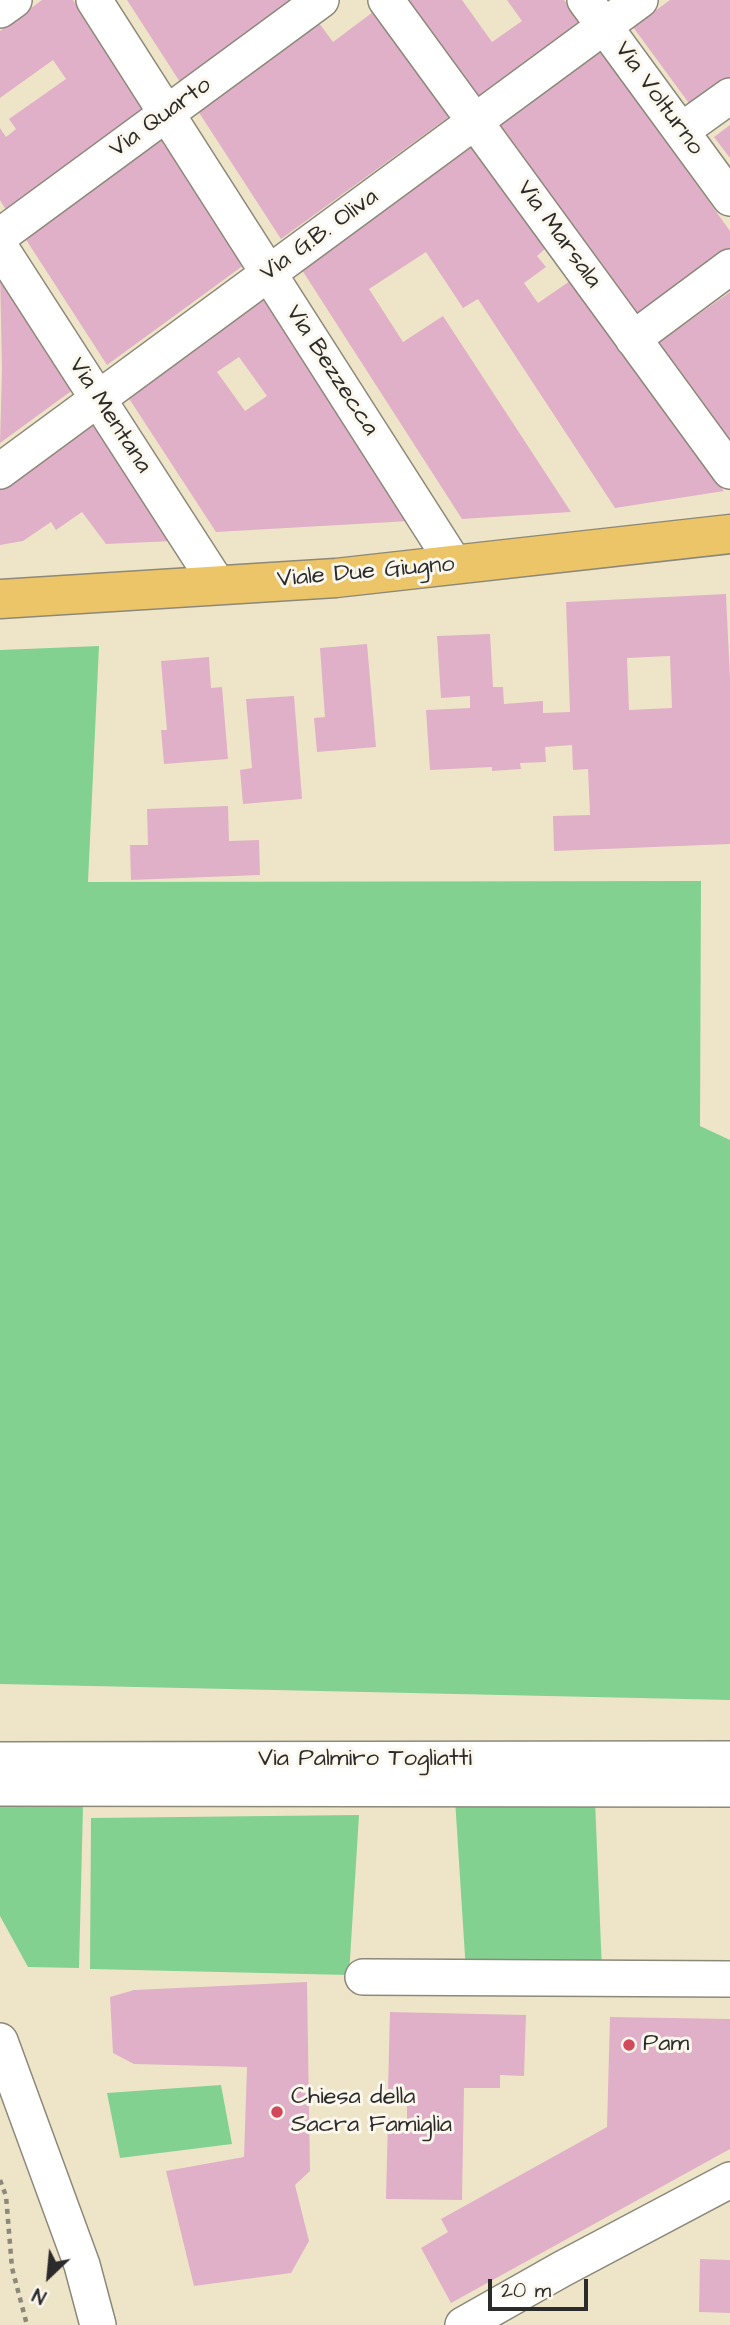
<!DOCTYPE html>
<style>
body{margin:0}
#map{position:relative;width:730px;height:2325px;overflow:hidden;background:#eee5c8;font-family:"Architects Daughter",sans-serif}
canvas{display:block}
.north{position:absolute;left:14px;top:2241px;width:70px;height:70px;-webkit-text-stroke:5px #fbf7ec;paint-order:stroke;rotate:206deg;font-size:19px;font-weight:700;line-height:28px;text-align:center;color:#2b2b2b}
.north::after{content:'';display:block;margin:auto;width:24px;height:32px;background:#2b2b2b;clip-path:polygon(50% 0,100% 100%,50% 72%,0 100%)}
.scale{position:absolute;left:488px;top:2279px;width:100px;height:32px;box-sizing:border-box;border:4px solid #2b2b2b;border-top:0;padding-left:9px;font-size:21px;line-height:24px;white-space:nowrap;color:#2b2b2b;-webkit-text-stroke:5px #fbf7ec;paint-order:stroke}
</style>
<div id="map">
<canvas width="730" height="2325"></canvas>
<div class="north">N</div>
<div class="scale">20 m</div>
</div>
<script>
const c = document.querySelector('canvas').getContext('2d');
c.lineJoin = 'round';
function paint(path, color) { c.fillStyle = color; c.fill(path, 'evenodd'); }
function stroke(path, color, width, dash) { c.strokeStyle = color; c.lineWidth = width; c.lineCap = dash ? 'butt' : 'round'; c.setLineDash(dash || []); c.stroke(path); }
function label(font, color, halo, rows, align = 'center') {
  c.font = font + ' "Architects Daughter",sans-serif'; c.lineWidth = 6; c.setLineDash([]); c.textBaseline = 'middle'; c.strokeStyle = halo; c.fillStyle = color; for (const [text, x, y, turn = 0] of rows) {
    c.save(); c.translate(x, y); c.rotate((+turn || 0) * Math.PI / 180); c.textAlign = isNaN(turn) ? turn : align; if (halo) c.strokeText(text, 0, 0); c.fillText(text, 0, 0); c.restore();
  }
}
const green = new Path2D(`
 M 99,646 L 88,882 L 701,881 L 700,1126 L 730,1140 L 730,1700 L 0,1684 L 0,650 Z
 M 455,1799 L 595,1800 L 602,1971 L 466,1972 Z
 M 0,1802 L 83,1806 L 79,1968 L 28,1967 L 0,1916 Z
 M 359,1815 L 349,1975 L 90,1969 L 91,1818 Z
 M 221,2085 L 232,2144 L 120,2158 L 107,2093 Z`);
const building = new Path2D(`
 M 42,0 L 73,0 L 144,109 L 6,210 L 0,200 L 0,128 L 6,137 L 16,129 L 9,119 L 66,79 L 53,60 L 0,98 L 0,31 Z
 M 127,0 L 292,0 L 180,82 Z
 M 409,0 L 462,0 L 492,42 L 522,21 L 507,0 L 564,0 L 580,21 L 478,96 Z
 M 670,0 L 730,0 L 730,78 L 691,106 L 633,27 Z
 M 373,12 L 450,116 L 281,239 L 198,111 L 319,23 L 333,42 Z
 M 601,51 L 730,231 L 730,248 L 638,315 L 500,126 Z
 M 730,125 L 730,158 L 714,137 Z
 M 162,138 L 244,265 L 107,365 L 25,238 Z
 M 472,147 L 546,248 L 537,256 L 546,267 L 524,283 L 538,303 L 570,281 L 724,491 L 615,508 L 478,299 L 463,308 L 426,252 L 369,289 L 403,342 L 443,316 L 571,512 L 462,519 L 302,270 Z
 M 0,274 L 74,389 L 0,443 L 2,369 Z
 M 730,292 L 730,441 L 658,343 Z
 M 265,297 L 410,521 L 216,532 L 128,397 ZM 239,357 L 267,396 L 245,411 L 217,372 Z
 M 95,421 L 174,541 L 106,544 L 82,512 L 56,530 L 51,522 L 23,541 L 0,545 L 0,490 Z
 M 726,594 L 730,679 L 730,844 L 554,851 L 553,816 L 590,815 L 588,769 L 573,770 L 572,745 L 545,747 L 546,762 L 520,763 L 521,769 L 492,771 L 492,767 L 430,770 L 426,710 L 470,708 L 470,696 L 441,698 L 437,636 L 490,634 L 493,687 L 503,687 L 504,704 L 543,701 L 543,713 L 570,712 L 566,602 ZM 670,656 L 672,708 L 629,710 L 627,658 Z
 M 367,644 L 376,747 L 317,752 L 314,718 L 325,717 L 320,648 Z
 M 209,657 L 211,688 L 222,687 L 228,759 L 164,764 L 161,730 L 167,730 L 161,661 Z
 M 294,696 L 302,799 L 243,804 L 240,770 L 252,768 L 246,699 Z
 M 228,806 L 229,841 L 259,840 L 260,875 L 131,880 L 130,845 L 148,845 L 147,809 Z
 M 307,1982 L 310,2171 L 295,2185 L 309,2241 L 291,2273 L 194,2286 L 166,2171 L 244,2157 L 247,2067 L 134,2064 L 113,2053 L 110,1997 L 134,1990 Z
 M 390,2012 L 526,2015 L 524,2076 L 500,2075 L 500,2088 L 464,2088 L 462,2200 L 386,2199 L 388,2118 L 407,2119 L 407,2090 L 388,2089 Z
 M 610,2017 L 730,2019 L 730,2149 L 451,2303 L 421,2248 L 448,2232 L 441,2219 L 607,2127 Z
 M 700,2259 L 730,2260 L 730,2313 L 699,2312 Z`);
const path = new Path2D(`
 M 0,2180 L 6,2196 L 12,2268 L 27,2325`);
const minor = new Path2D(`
 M 94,0 L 455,565
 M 386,0 L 730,471
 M 585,0 L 730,198
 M 0,10 L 14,0
 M 681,131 L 730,96
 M 0,236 L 321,0
 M 0,247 L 218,585
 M 633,339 L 730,267
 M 0,471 L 640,0
 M 0,1760 L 730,1759
 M 0,1788 L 730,1789
 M 363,1977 L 730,1979
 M 0,2041 L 82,2265 L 98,2325
 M 463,2325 L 562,2269 L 730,2180`);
const major = new Path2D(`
 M 0,599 L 336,578 L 730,534`);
const markers = [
 [629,2045,7,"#d1495b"],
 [277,2112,7,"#d1495b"]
];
const streetNames = [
 ["Via Volturno",658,99,54],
 ["Via Quarto",161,118,-36],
 ["Via Marsala",558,235,54],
 ["Via G.B. Oliva",320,236,-36],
 ["Via Bezzecca",331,371,57],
 ["Via Mentana",109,416,57],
 ["Viale Due Giugno",366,573,-5],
 ["Via Palmiro Togliatti",365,1760]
];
const poiNames = [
 ["Pam",643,2045],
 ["Chiesa della",291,2098],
 ["Sacra Famiglia",291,2126]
];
paint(green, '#83d190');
paint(building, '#e0b0c8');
stroke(minor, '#8c887a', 38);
stroke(major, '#8c887a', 41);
stroke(path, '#8c887a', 4.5, [5, 5]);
stroke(minor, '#fff', 35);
stroke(major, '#edc569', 38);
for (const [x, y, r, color] of markers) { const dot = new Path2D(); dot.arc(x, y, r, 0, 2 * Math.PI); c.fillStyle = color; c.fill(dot); stroke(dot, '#fbf7ec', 2.5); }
label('24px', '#2b2b2b', '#fbf7ec', streetNames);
label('24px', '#2b2b2b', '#fbf7ec', poiNames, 'left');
</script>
